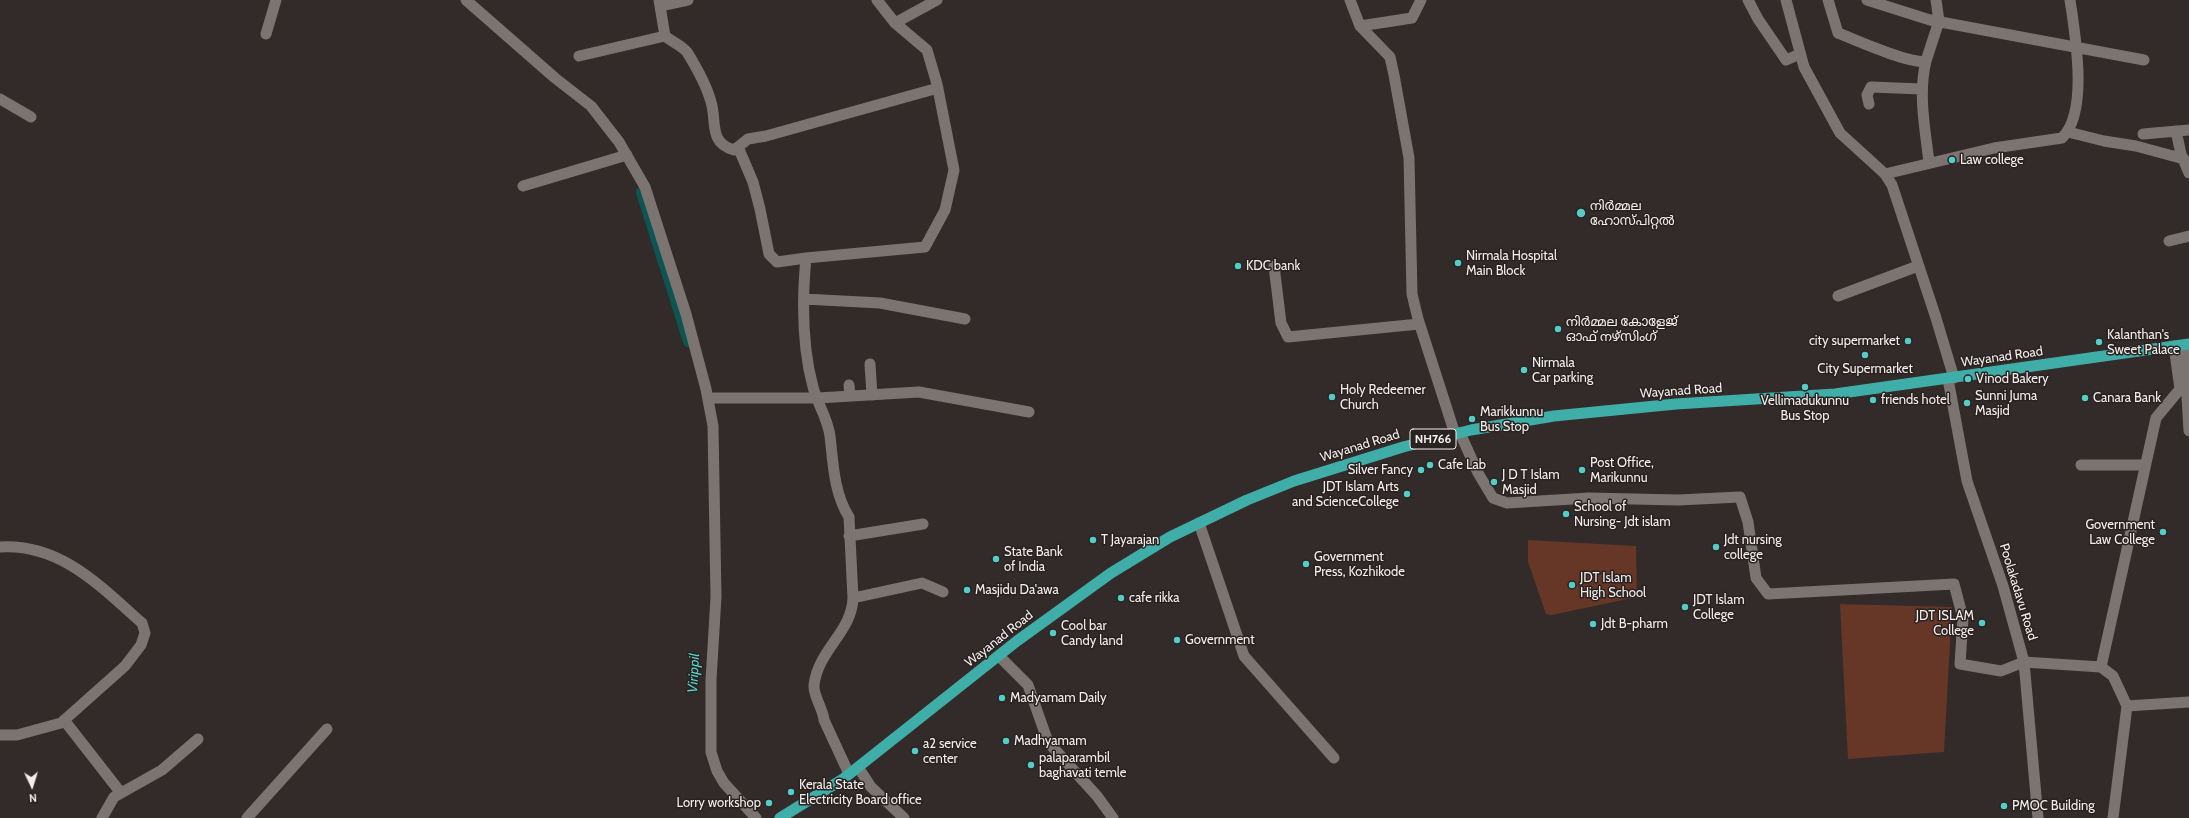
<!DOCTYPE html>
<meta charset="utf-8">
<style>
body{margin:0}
#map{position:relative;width:2189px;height:818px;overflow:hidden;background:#322b29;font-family:Cabin,sans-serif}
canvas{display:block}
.north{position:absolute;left:12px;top:766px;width:40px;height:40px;-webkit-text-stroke:3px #282220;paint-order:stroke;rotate:176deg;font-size:11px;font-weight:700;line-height:16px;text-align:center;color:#f3eeed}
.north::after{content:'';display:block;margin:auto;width:14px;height:18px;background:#f3eeed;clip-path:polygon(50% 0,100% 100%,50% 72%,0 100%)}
</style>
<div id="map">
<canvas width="2189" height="818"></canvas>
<div class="north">N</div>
</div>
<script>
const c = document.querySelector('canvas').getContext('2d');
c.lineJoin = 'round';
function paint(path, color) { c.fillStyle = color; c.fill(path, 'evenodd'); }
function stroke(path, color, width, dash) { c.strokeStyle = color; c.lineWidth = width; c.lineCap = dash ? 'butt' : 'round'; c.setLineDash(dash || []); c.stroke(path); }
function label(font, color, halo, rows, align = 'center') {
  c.font = font + ' Cabin,"Noto Sans Malayalam",sans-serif'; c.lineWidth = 3; c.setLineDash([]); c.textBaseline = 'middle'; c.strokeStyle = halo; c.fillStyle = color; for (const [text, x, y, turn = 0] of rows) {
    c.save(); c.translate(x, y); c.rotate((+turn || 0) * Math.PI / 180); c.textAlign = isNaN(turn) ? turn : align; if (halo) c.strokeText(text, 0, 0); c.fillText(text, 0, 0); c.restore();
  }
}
const green = new Path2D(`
 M 1528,540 L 1636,546 L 1637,597 L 1552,615 L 1546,614 L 1528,562 Z
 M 1840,604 L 1952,607 L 1944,752 L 1848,759 Z`);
const canal = new Path2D(`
 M 641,192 C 656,242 673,292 688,342`);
const minor = new Path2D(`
 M 466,0 L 555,78 L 591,106 L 619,142 L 645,187 L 686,314 L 706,389 L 713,426 L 716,597 L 711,680 L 711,752 L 717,771 L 724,783 L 756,818
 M 659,0 L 665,36 C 671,41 682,46 687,52 C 695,65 707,87 711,102 C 717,120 708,143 734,150 L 738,147
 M 1350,0 L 1360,26 L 1390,57 L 1394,75 L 1409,158 L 1412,294 L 1418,319 L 1455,434
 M 1748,0 L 1758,19 L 1786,60 L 1800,54
 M 1828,0 L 1838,33 C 1856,40 1911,65 1926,61 L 1939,21 L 1936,0
 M 1867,0 L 1930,20 L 2144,60
 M 660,6 L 688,0
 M 895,23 L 937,0
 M 1360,26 L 1412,18 L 1421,0
 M 266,34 L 276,0
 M 579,56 L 665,36
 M 1926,61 C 1918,94 1925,128 1929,162
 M 0,99 L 31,117
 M 1869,104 L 1867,95 L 1871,87 L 1922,89
 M 2176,131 L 2181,154 L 2189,173
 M 2068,132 L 2104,141 L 2136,146 L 2184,159
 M 2143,134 L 2189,130
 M 1885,174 L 1994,148 L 2062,138 C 2089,112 2075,34 2070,0
 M 523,186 L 627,155
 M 2169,241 L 2189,236
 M 806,258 L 925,247 L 945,210 L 954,170 L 937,84 L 927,50 L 895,23 L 877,0
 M 1274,266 L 1281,323 L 1288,337 L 1419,324
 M 1838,296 L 1918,266
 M 804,299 L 880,303 L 965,319
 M 2184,345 L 2189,431
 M 2174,346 L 2180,389 L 2156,418 L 2101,667 L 2113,676 L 2127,706 L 2189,702
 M 870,364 L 872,395
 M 849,385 L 850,396
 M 708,398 L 818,398 L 919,392 L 1029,412
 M 1460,433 L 1478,473 L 1493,498 L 1507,503 L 1589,498 L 1678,500 L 1740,497 L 1748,522 L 1756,578 L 1768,594 L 1954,584 L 1963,618 L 1960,664 L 2001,671 L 2024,662 L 2101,667
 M 2081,465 L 2145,465
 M 1199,523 L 1244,656 L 1334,758
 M 849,536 L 923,524
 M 0,547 C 60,543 100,586 142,623 L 145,633 L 141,645 L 125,666 L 61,723 L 17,735 L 0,735
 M 853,598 L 922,583 L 943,592
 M 999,656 L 1028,685 L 1048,742 L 1097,796 L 1113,818
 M 64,720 L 121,793
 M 858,767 L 871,787 L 904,818
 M 849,774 L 824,720 C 823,708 813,696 814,685 C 818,650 852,632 853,598 L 849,517 C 834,494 833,462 830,436 C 828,419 817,403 813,387 C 802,346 802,300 806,258 L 777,262 L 769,254 L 760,209 L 753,182 L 738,147 L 748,139 L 766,136 L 938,88
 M 102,818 L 114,797 L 162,770 L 198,739
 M 247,818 L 327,729
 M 2113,818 L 2127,706`);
const tertiary = new Path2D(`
 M 1786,0 L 1804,67 L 1840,133 L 1885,174 L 1892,185 L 1936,318 L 1954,378
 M 1948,379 L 1967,481 L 2003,586 L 2024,662 L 2038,818`);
const trunk = new Path2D(`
 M 780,818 L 843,779 L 1017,641 L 1111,573 L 1170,537 L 1247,500 L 1294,481 L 1403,447 L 1471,430 L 1554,416 L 1676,404 L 1835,394 L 2189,344`);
const markers = [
 [1952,160,4,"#54cdc7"],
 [1581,213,5,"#54cdc7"],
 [1458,263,4,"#54cdc7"],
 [1238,266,4,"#54cdc7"],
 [1558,329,4,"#54cdc7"],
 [1908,341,4,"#54cdc7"],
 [2099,342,4,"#54cdc7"],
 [1865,355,4,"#54cdc7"],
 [1524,370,4,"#54cdc7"],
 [1968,379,4,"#54cdc7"],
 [1805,387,4,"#54cdc7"],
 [1332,397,4,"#54cdc7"],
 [2085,398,4,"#54cdc7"],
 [1873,400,4,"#54cdc7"],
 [1967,403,4,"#54cdc7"],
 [1472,419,4,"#54cdc7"],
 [1430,465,4,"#54cdc7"],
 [1421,470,4,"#54cdc7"],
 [1582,470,4,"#54cdc7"],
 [1494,482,4,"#54cdc7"],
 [1407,494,4,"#54cdc7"],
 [1566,514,4,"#54cdc7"],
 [2163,532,4,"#54cdc7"],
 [1093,540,4,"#54cdc7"],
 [1716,547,4,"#54cdc7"],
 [996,559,4,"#54cdc7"],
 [1306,564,4,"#54cdc7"],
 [1572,585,4,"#54cdc7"],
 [967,590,4,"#54cdc7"],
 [1121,598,4,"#54cdc7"],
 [1685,607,4,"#54cdc7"],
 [1982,623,4,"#54cdc7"],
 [1593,624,4,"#54cdc7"],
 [1053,633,4,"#54cdc7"],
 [1177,640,4,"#54cdc7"],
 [1002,698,4,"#54cdc7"],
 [1006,741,4,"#54cdc7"],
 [915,751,4,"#54cdc7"],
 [1031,765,4,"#54cdc7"],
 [791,792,4,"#54cdc7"],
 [769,803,4,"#54cdc7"],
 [2004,806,4,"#54cdc7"]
];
const shields = [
 [1433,439,46]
];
const shieldNames = [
 ["NH766",1433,439]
];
const poiNames = [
 ["Law college",1960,160],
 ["നിർമ്മല",1590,206],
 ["ഹോസ്പിറ്റൽ",1590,221],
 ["Nirmala Hospital",1466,256],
 ["Main Block",1466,271],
 ["KDC bank",1246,266],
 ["നിർമ്മല കോളേജ്",1566,322],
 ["ഓഫ് നഴ്സിംഗ്",1566,337],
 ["Kalanthan's",2107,335],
 ["Sweet Palace",2107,350],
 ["city supermarket",1900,341,"right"],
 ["Nirmala",1532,363],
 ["Car parking",1532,378],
 ["City Supermarket",1865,369,"center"],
 ["Vinod Bakery",1976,379],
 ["Holy Redeemer",1340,390],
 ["Church",1340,405],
 ["Sunni Juma",1975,396],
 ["Masjid",1975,411],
 ["Canara Bank",2093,398],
 ["friends hotel",1881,400],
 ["Vellimadukunnu",1805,401,"center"],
 ["Bus Stop",1805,416,"center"],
 ["Marikkunnu",1480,412],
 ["Bus Stop",1480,427],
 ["Post Office,",1590,463],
 ["Marikunnu",1590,478],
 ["Cafe Lab",1438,465],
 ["Silver Fancy",1413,470,"right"],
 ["J D T Islam",1502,475],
 ["Masjid",1502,490],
 ["JDT Islam Arts",1399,487,"right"],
 ["and ScienceCollege",1399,502,"right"],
 ["School of",1574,507],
 ["Nursing- Jdt islam",1574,522],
 ["Government",2155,525,"right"],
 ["Law College",2155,540,"right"],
 ["T Jayarajan",1101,540],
 ["Jdt nursing",1724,540],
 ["college",1724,555],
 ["State Bank",1004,552],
 ["of India",1004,567],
 ["Government",1314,557],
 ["Press, Kozhikode",1314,572],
 ["JDT Islam",1580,578],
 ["High School",1580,593],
 ["Masjidu Da'awa",975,590],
 ["cafe rikka",1129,598],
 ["JDT Islam",1693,600],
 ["College",1693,615],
 ["JDT ISLAM",1974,616,"right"],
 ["College",1974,631,"right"],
 ["Jdt B-pharm",1601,624],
 ["Cool bar",1061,626],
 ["Candy land",1061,641],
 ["Government",1185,640],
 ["Madyamam Daily",1010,698],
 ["Madhyamam",1014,741],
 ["a2 service",923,744],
 ["center",923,759],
 ["palaparambil",1039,758],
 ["baghavati temle",1039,773],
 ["Kerala State",799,785],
 ["Electricity Board office",799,800],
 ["Lorry workshop",761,803,"right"],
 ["PMOC Building",2012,806]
];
const streetNames = [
 ["Wayanad Road",2002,357,-8],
 ["Wayanad Road",1681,391,-4],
 ["Wayanad Road",1360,446,-17],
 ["Poolakadavu Road",2018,592,73],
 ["Wayanad Road",999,639,-38]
];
const waterNames = [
 ["Virippil",694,673,-87]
];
paint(green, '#663626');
stroke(canal, '#0d5552', 10);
stroke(minor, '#7c7471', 11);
stroke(tertiary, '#7c7471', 11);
stroke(trunk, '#40aea8', 11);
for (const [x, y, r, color] of markers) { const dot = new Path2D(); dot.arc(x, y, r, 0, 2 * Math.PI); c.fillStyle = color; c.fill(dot); stroke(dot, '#282220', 1.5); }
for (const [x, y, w] of shields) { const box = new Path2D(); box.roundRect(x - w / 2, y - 10, w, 20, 3); c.fillStyle = '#282220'; c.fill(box); stroke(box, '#f3eeed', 1); }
label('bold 12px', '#f3eeed', null, shieldNames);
label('13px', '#f3eeed', '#282220', poiNames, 'left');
label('13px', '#f3eeed', '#282220', streetNames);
label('italic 14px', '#56d6cf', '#282220', waterNames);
</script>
